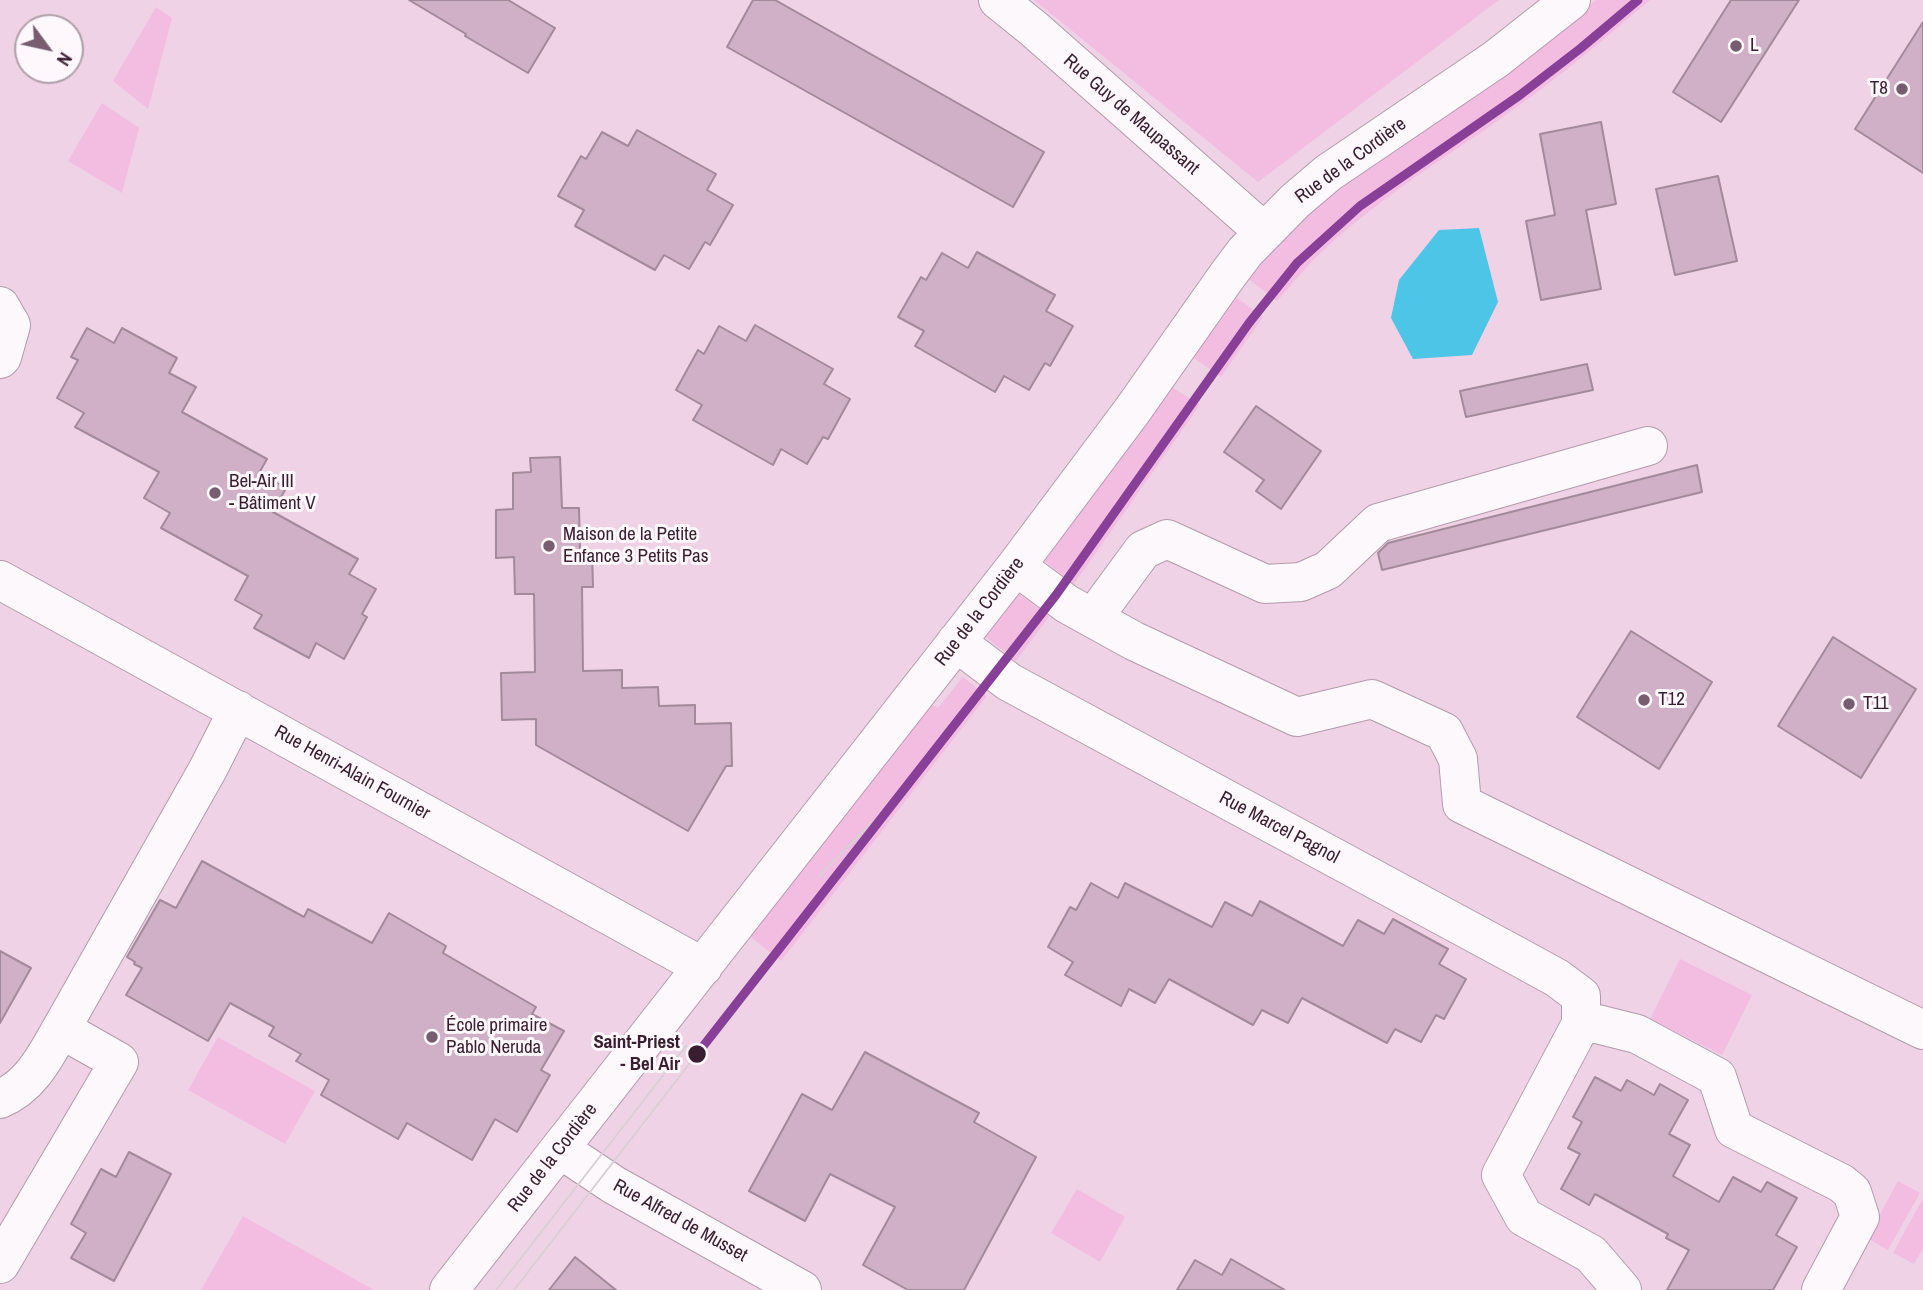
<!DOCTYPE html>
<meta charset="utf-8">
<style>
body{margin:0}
#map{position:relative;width:1923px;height:1290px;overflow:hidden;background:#efd2e6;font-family:"Archivo Narrow",sans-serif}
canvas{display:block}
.north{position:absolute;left:14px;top:14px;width:70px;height:70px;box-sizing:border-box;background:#fef7fc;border:2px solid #afa0aa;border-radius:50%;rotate:123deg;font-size:19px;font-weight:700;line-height:28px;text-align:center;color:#381e30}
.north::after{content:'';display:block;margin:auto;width:24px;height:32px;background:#785d70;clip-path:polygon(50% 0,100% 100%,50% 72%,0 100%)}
</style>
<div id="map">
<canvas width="1923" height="1290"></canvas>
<div class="north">N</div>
</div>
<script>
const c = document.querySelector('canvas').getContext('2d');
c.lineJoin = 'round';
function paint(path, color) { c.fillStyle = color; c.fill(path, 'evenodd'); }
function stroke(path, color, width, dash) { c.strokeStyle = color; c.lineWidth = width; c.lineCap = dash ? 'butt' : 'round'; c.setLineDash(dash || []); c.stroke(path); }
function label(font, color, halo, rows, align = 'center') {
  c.font = font + ' "Archivo Narrow",sans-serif'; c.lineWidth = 6; c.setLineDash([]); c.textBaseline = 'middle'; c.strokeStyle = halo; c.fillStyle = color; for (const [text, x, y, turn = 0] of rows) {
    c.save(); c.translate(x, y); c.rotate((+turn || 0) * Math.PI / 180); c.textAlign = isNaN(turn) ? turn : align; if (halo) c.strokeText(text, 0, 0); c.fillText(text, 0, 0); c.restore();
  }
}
const green = new Path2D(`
 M 1034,0 L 1499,0 L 1258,182 Z
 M 1596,0 L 1650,0 C 1607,37 1563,74 1517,107 C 1452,154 1382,195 1324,250 C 1307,265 1292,284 1277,301 L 1246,277 L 1310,209 L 1561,29 Z
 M 156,7 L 172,18 L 148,109 L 113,81 Z
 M 102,103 L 139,128 L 122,193 L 68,161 Z
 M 1233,295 L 1263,317 L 1221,377 L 1191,356 Z
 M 1170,386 L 1200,405 L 1074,584 L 1042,559 Z
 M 1017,592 L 1049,617 L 1016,661 L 983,635 Z
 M 963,677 L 987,696 L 781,961 L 748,935 L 930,703 L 938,708 Z
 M 1680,959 L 1752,995 L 1722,1055 L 1650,1019 Z
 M 218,1037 L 315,1091 L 285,1144 L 188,1090 Z
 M 1898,1181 L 1920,1193 L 1888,1250 L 1867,1238 Z
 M 1077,1189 L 1125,1217 L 1100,1262 L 1051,1233 Z
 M 1923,1198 L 1923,1249 L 1914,1264 L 1893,1253 Z
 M 243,1216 L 374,1290 L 201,1290 Z`);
const water = new Path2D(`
 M 1479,228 L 1498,302 L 1472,355 L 1413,359 L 1391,318 L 1399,280 L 1439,230 Z`);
const building = new Path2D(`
 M 409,0 L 508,0 L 555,28 L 528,73 L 465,36 L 466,34 Z
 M 753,0 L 775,0 L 1044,152 L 1013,207 L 727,47 Z
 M 1731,0 L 1799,0 L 1721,122 L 1673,92 Z
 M 1923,22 L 1923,173 L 1855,129 Z
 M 1601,122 L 1616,204 L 1586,210 L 1601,289 L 1541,300 L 1526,221 L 1555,215 L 1540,134 Z
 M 637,130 L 716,174 L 707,190 L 733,205 L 710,245 L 705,242 L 689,269 L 664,255 L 655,270 L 575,226 L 584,210 L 558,196 L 581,156 L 586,159 L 602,132 L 628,146 Z
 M 1718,176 L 1737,261 L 1675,275 L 1656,189 Z
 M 977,252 L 1055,295 L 1046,311 L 1073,326 L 1050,366 L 1045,363 L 1029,390 L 1004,376 L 995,392 L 915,346 L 924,331 L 898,317 L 921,277 L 926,280 L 942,253 L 968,268 Z
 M 755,325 L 833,369 L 824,384 L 850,399 L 828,439 L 823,437 L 807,464 L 781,449 L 773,465 L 693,420 L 702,405 L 676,390 L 698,350 L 704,354 L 719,326 L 746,341 Z
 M 87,328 L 114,343 L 122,328 L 177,358 L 169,373 L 196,387 L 182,412 L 267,459 L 259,473 L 286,488 L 273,512 L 358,559 L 349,574 L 376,589 L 362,614 L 367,617 L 344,659 L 316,643 L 309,658 L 254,628 L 262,615 L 235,600 L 248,576 L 161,528 L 170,513 L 144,498 L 159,472 L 75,427 L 84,413 L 57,398 L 78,360 L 71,357 Z
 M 1587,364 L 1593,390 L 1466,417 L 1460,391 Z
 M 1256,406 L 1321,451 L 1281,509 L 1256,491 L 1264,480 L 1224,452 Z
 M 560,457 L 562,508 L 579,508 L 580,551 L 592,551 L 593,587 L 582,587 L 583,671 L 622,670 L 622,688 L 658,687 L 659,706 L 695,705 L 695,724 L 731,723 L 732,766 L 726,766 L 688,831 L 536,745 L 536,719 L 502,720 L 501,673 L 535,672 L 534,594 L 515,594 L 514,557 L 496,558 L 496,510 L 513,509 L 513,473 L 531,472 L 530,458 Z
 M 1697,465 L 1702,492 L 1382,570 L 1378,553 L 1388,543 Z
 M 1631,631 L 1712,682 L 1659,769 L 1577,717 Z
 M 1833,637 L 1916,689 L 1861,778 L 1778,726 Z
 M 202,861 L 304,917 L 308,909 L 372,943 L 389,913 L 446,946 L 443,953 L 536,1007 L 532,1014 L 564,1031 L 541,1070 L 550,1075 L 517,1132 L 495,1119 L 472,1160 L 407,1123 L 398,1139 L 321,1095 L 329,1080 L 296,1061 L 301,1054 L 269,1036 L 274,1027 L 230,1003 L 208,1041 L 126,995 L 142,968 L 134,964 L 135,962 L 127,957 L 160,900 L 176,908 Z
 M 1091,883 L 1118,898 L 1125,883 L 1212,927 L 1225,902 L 1252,916 L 1260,901 L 1343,946 L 1358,920 L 1384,934 L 1393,919 L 1448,949 L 1439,964 L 1466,979 L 1444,1019 L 1436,1015 L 1421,1042 L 1395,1029 L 1387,1043 L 1302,998 L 1288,1023 L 1262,1010 L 1253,1025 L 1169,979 L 1155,1003 L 1129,989 L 1121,1006 L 1065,975 L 1073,962 L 1048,947 L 1070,907 L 1076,910 Z
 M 0,951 L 31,968 L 0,1023 Z
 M 865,1052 L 979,1113 L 974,1122 L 1036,1157 L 964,1290 L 908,1290 L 863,1265 L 895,1207 L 830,1174 L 805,1221 L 749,1191 L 802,1094 L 832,1110 Z
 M 1595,1077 L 1621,1091 L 1627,1080 L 1654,1095 L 1660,1084 L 1688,1100 L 1669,1134 L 1690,1145 L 1673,1176 L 1719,1202 L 1733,1177 L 1761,1192 L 1767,1182 L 1797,1198 L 1776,1235 L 1797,1247 L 1773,1290 L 1667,1290 L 1689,1250 L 1666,1238 L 1668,1234 L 1595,1194 L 1589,1205 L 1561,1189 L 1580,1154 L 1568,1148 L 1582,1122 L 1573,1117 Z
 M 129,1152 L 171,1174 L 114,1281 L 71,1258 L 86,1233 L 71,1224 L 101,1169 L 116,1177 Z
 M 575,1257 L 616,1290 L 549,1290 Z
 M 1231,1259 L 1285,1290 L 1177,1290 L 1195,1260 L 1222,1275 Z`);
const minor = new Path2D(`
 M 998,0 L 1034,29 L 1263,231
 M 0,306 L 11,325 L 2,357 L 0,359
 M 1016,566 L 1067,604 L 1134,641 L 1297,717 L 1372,699 L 1444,732 L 1458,759 L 1462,804 L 1923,1030
 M 0,580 L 703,967
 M 1093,618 L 1143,550 L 1167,539 L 1265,584 L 1301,582 L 1328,570 L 1378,523 L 1648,446
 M 956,642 L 1009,682 L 1515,955 L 1557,978 L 1581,996 L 1581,1024 L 1501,1175 L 1524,1217 L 1591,1254 L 1622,1290
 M 1581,1024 L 1597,1024 L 1637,1034 L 1717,1077 L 1734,1129 L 1841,1183 L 1852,1192 L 1860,1217 L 1821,1290
 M 0,1099 C 31,1086 45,1057 61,1029
 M 560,1149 L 614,1185 L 802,1290
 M 0,1264 L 119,1062 L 61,1029 L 208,769 L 238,710
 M 449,1290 L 1016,566 L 1132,411 L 1227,276 L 1245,252 L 1295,201 L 1328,173 L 1496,59 L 1571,0`);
const tram = new Path2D(`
 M 819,876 L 904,791
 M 496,1290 L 686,1046
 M 514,1290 L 697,1054`);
const tram1 = new Path2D(`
 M 697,1054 L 1056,595 L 1249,323 L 1297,263 L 1360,206 L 1520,95 L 1581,48 L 1638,0`);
const markers = [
 [1736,46,7,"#785d70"],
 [1902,89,7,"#785d70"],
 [215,493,7,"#785d70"],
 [549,546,7,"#785d70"],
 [1644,700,7,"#785d70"],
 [1849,704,7,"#785d70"],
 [432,1037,7,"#785d70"],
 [697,1054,10,"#381e30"]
];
const poiNames = [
 ["L",1750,46],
 ["T8",1888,89,"right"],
 ["Bel-Air III",229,482],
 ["- Bâtiment V",229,504],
 ["Maison de la Petite",563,535],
 ["Enfance 3 Petits Pas",563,557],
 ["T12",1658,700],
 ["T11",1863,704],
 ["École primaire",446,1026],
 ["Pablo Neruda",446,1048]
];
const streetNames = [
 ["Rue Guy de Maupassant",1131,115,41],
 ["Rue de la Cordière",1351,161,-36],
 ["Rue de la Cordière",980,612,-52],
 ["Rue Henri-Alain Fournier",352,773,29],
 ["Rue Marcel Pagnol",1279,828,28],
 ["Rue de la Cordière",553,1158,-52],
 ["Rue Alfred de Musset",680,1221,29]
];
const stopNames = [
 ["Saint-Priest",680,1043],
 ["- Bel Air",680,1065]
];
paint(green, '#f3bde2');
paint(water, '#4cc5e6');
paint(building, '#cfb0c6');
stroke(building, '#a38a9b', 2);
stroke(minor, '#b39bac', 40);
stroke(minor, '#fdf8fb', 38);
stroke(tram, '#d9d0d6', 2);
stroke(tram1, '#873f98', 9);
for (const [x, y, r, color] of markers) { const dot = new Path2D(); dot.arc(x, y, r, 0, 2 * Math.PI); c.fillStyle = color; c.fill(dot); stroke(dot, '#fef7fc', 2.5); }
label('19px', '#381e30', '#fef7fc', poiNames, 'left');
label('19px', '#381e30', '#fef7fc', streetNames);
label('bold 19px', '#381e30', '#fef7fc', stopNames, 'right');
</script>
